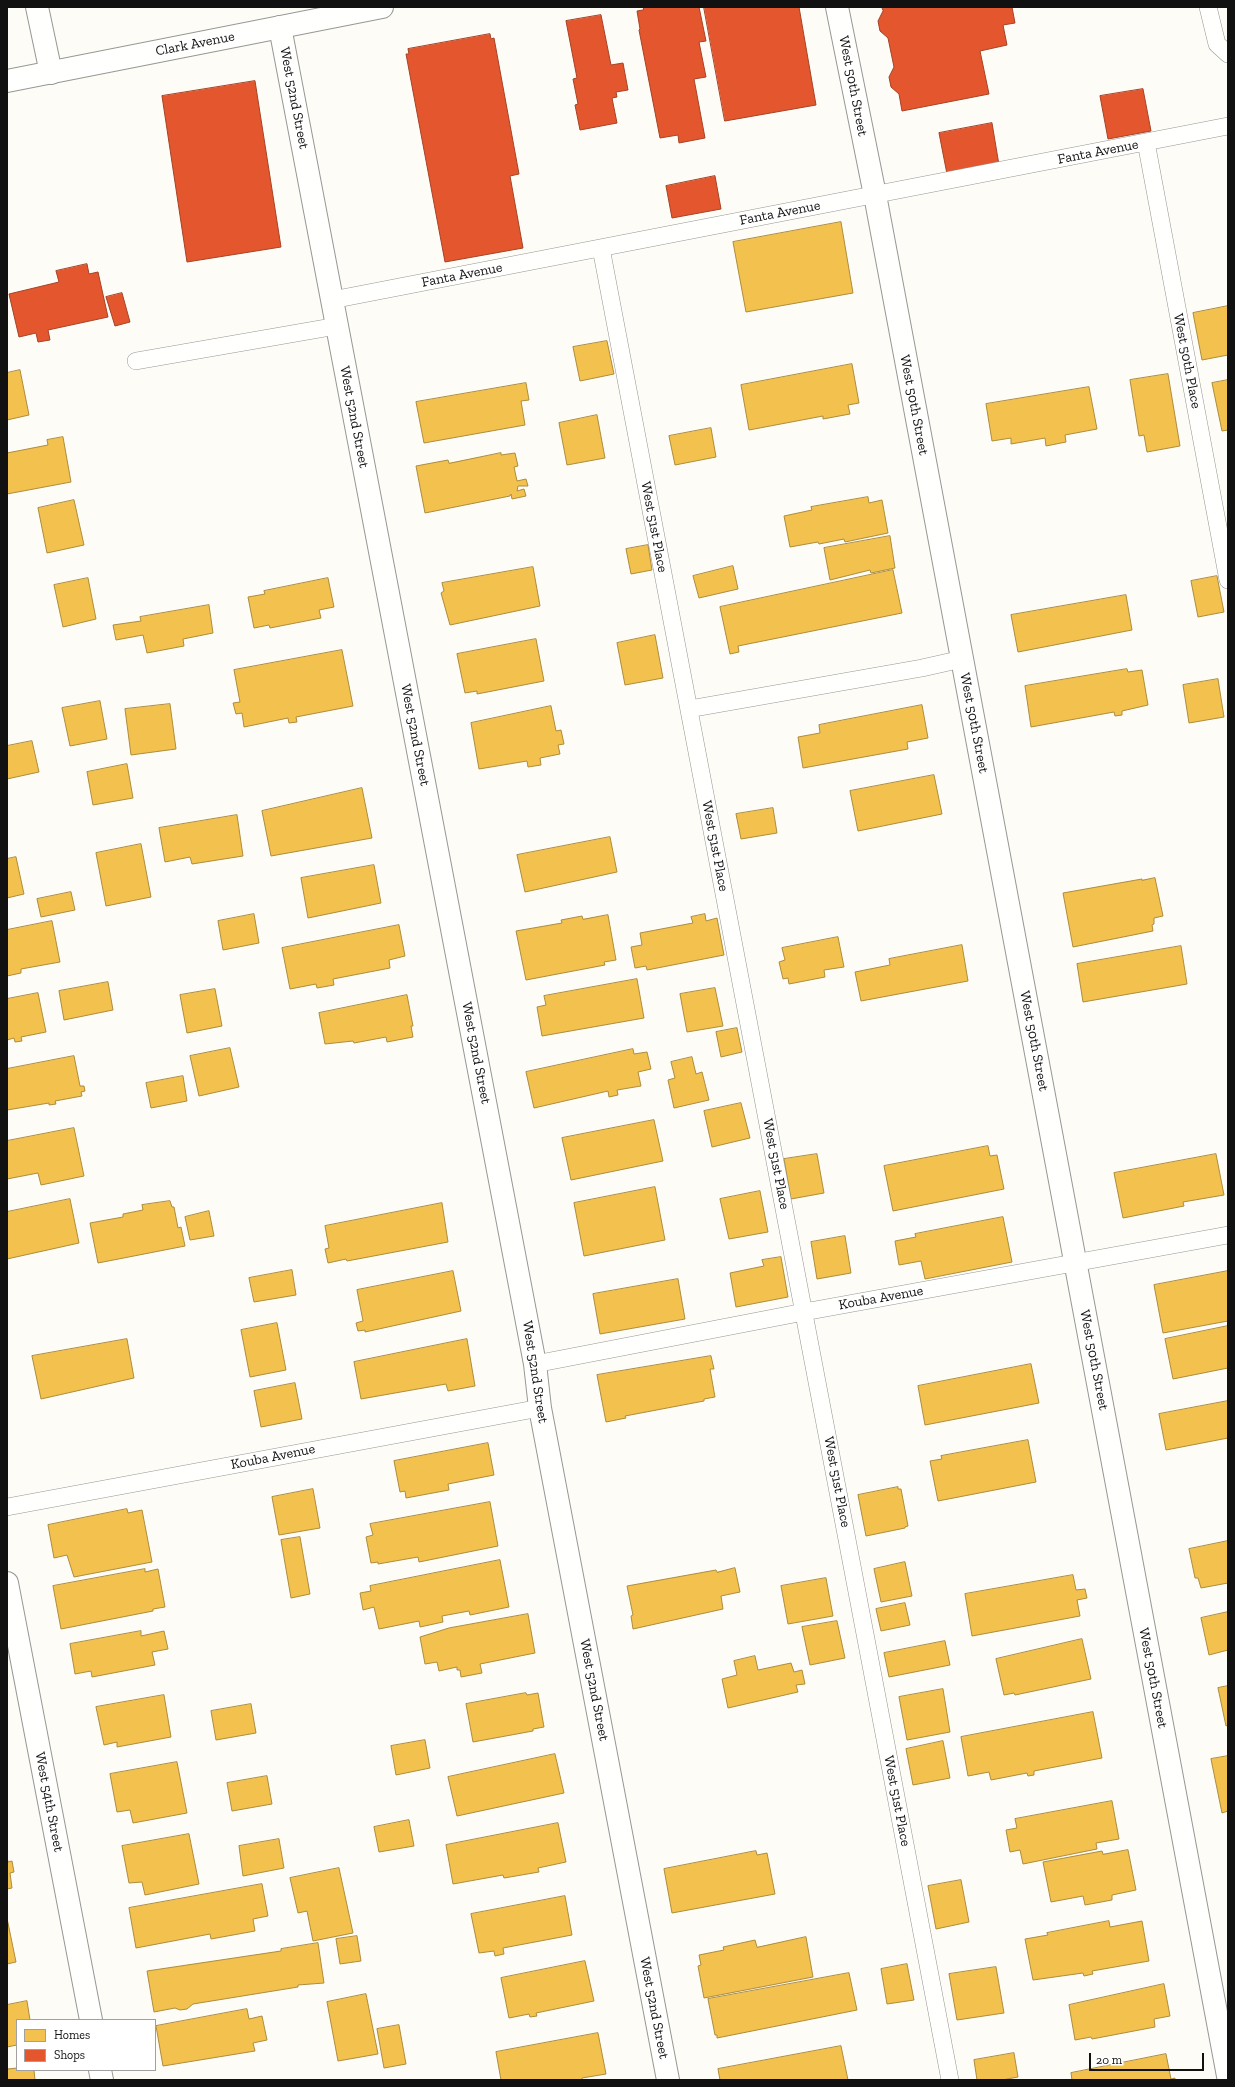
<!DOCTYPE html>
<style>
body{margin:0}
#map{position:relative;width:1235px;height:2087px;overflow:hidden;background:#fdfcf7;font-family:"Zilla Slab",serif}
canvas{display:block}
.frame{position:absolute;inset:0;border:8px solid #111;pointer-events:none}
.legend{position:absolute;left:16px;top:2019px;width:140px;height:52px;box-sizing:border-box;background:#fff;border:1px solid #a0a0a0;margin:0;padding:5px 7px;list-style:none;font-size:12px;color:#111}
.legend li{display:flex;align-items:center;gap:8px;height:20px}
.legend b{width:20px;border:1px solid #a0a0a0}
.scale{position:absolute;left:1089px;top:2053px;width:115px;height:18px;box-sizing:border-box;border:2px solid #111;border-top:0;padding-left:5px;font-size:12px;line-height:14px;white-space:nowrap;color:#111;-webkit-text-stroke:3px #fff;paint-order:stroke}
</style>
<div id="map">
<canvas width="1235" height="2087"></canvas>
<div class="frame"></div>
<ul class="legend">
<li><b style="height:11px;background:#f2c14e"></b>Homes</li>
<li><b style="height:11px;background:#e4572e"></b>Shops</li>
</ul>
<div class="scale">20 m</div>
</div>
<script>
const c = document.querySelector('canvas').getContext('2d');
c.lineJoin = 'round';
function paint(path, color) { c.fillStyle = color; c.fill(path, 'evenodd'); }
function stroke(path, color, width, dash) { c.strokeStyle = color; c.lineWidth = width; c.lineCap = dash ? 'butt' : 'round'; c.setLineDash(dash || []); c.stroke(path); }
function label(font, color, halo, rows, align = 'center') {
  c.font = font + ' "Zilla Slab",serif'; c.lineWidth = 4; c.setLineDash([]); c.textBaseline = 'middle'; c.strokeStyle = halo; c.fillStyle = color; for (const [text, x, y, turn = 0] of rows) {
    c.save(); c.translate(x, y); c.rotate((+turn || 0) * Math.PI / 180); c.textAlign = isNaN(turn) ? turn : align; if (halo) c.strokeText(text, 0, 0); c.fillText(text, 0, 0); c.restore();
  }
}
const homes = new Path2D(`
 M 841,222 L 853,293 L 746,312 L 733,242 Z
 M 1228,306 L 1228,355 L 1202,360 L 1193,313 Z
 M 607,341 L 614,374 L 580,381 L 573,347 Z
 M 852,364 L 859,403 L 848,405 L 850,414 L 823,419 L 823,416 L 749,430 L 741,385 Z
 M 20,370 L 29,415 L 7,420 L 7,373 Z
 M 1168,374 L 1180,446 L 1147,452 L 1144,435 L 1139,436 L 1130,380 Z
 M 1228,380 L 1228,430 L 1222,431 L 1212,383 Z
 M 526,383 L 529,400 L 521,401 L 525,425 L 424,443 L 416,402 Z
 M 1089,387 L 1097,429 L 1065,435 L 1066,442 L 1046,446 L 1045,438 L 1011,444 L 1011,438 L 992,441 L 986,404 Z
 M 597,415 L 605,458 L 567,465 L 559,423 Z
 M 711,428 L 716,457 L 675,465 L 669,436 Z
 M 63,437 L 71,482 L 7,494 L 7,453 L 48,445 L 47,440 Z
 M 501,453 L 501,455 L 515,453 L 518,466 L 514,467 L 517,481 L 526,479 L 528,486 L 518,486 L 517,491 L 524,489 L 526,496 L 512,499 L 511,494 L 510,496 L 425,513 L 416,466 L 448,460 L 449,463 Z
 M 868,497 L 869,503 L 882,500 L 888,533 L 845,542 L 844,539 L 819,544 L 818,542 L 790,547 L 784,516 L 812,510 L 811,507 Z
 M 74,500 L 84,545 L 47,553 L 38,508 Z
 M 890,536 L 895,568 L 871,573 L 870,570 L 830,580 L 824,548 Z
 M 648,545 L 652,570 L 631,574 L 626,549 Z
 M 733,566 L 738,589 L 699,598 L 693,576 Z
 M 533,567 L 540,606 L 450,625 L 441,593 L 444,591 L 442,583 Z
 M 893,570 L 902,613 L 738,646 L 739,652 L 730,654 L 720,607 Z
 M 1217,576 L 1224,612 L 1198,617 L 1191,581 Z
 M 88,578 L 96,619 L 63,627 L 54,585 Z
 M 328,578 L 334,607 L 319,610 L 321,618 L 270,628 L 269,625 L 254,628 L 248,597 L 265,594 L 264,591 Z
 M 1126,595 L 1132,630 L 1018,652 L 1011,615 Z
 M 209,605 L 213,633 L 183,639 L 184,646 L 147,653 L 143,635 L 116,640 L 113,625 L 141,621 L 140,617 Z
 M 655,635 L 663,678 L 625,685 L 617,643 Z
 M 536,639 L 544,681 L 477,694 L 477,691 L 465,693 L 457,654 Z
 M 342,650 L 353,706 L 296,717 L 297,722 L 289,723 L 288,718 L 244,727 L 242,713 L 236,714 L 233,703 L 240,702 L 234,670 Z
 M 1127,669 L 1128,672 L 1142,670 L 1148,705 L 1122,711 L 1122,715 L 1115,716 L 1114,712 L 1031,727 L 1025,686 Z
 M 1218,679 L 1224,717 L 1189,723 L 1183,685 Z
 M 100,701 L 107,739 L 70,746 L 62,708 Z
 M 170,704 L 176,749 L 131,755 L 125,709 Z
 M 922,705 L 928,738 L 907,742 L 908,749 L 803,768 L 798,737 L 820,733 L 819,725 Z
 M 551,706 L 556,731 L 561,730 L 564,744 L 558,745 L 560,754 L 540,758 L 541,765 L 528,767 L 527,761 L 479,769 L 471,723 Z
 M 32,741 L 39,772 L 7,779 L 7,746 Z
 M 127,764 L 133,798 L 93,805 L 87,772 Z
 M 934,775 L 942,814 L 858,831 L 850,791 Z
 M 362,788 L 372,838 L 271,856 L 262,811 Z
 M 773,808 L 777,833 L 741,839 L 736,814 Z
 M 237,815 L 243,856 L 192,864 L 190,857 L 165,862 L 159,828 Z
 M 610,837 L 617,872 L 525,892 L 517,855 Z
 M 141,844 L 151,897 L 106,906 L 96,853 Z
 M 16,857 L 24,894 L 7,898 L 7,859 Z
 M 374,865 L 381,903 L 308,918 L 301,878 Z
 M 1155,878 L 1163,916 L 1154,918 L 1154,924 L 1152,925 L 1153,931 L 1073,947 L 1063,893 L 1142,879 L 1142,880 Z
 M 71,892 L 75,910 L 41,917 L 37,899 Z
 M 254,914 L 259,943 L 223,950 L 218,921 Z
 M 705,914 L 706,921 L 717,918 L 724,955 L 647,970 L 646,966 L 635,968 L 631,947 L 642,945 L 640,933 L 693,923 L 691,917 Z
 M 608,915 L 616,960 L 604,962 L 605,965 L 526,980 L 516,931 L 562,923 L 561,920 L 582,916 L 583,919 Z
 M 52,921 L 60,962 L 21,969 L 21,973 L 7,976 L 7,930 Z
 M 399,925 L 405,956 L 389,960 L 390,968 L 333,979 L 334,985 L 317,988 L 316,984 L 290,989 L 282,948 Z
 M 838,937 L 844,967 L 824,970 L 825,977 L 789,984 L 788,978 L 783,979 L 779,962 L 785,960 L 782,948 Z
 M 962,945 L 968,981 L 861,1001 L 855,972 L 890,965 L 889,959 Z
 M 1181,946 L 1187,984 L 1083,1002 L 1077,964 Z
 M 637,979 L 644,1018 L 542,1036 L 537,1007 L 546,1005 L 544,996 Z
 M 108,982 L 113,1010 L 64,1020 L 59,991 Z
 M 715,988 L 723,1026 L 687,1032 L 680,994 Z
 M 215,989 L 222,1026 L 187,1033 L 180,995 Z
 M 38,993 L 46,1032 L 21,1037 L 22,1041 L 15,1042 L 14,1038 L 7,1040 L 7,999 Z
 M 407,995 L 413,1026 L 411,1026 L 413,1037 L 387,1042 L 386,1037 L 354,1043 L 353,1041 L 325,1044 L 319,1013 Z
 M 737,1028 L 742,1052 L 721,1057 L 716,1032 Z
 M 230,1048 L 239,1087 L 199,1096 L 190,1056 Z
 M 633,1049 L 634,1054 L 647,1052 L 651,1069 L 638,1072 L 641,1086 L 617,1090 L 618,1095 L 609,1097 L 608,1091 L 534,1108 L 526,1072 Z
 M 74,1056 L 80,1086 L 84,1086 L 85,1091 L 81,1092 L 82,1096 L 55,1101 L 56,1104 L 49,1105 L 49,1103 L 7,1110 L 7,1069 Z
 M 692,1057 L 696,1074 L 702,1072 L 709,1100 L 674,1108 L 668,1080 L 675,1078 L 671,1062 Z
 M 183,1076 L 187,1101 L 151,1108 L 146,1083 Z
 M 741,1103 L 750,1138 L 712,1147 L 704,1111 Z
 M 654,1120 L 663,1161 L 571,1180 L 562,1138 Z
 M 74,1128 L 84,1176 L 41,1185 L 38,1173 L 7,1179 L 7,1141 Z
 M 988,1146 L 990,1156 L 997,1155 L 1004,1189 L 893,1211 L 884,1166 Z
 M 817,1154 L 824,1193 L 791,1199 L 784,1159 Z
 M 1216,1154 L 1224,1195 L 1183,1202 L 1184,1206 L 1123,1218 L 1114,1173 Z
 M 655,1187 L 665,1240 L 584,1256 L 574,1203 Z
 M 760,1191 L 768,1232 L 729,1239 L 720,1199 Z
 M 70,1199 L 79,1243 L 7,1259 L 7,1212 Z
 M 170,1201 L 172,1207 L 174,1207 L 178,1228 L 181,1227 L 185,1246 L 98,1263 L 90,1223 L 123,1217 L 123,1214 L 143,1210 L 142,1205 Z
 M 442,1203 L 448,1242 L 347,1261 L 346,1259 L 328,1263 L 325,1249 L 329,1248 L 325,1226 Z
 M 209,1211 L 214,1236 L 190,1240 L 185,1217 Z
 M 1003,1217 L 1012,1262 L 925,1279 L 921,1261 L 899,1265 L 895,1241 L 916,1237 L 915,1234 Z
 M 845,1236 L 851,1273 L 817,1279 L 811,1242 Z
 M 781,1257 L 788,1297 L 736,1307 L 730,1273 L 764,1266 L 762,1260 Z
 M 292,1270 L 296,1295 L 254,1302 L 249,1278 Z
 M 453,1271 L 461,1311 L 365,1332 L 365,1330 L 358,1331 L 356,1323 L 363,1321 L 357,1290 Z
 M 1228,1271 L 1228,1321 L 1163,1333 L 1154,1285 Z
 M 678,1279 L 685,1319 L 600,1334 L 593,1294 Z
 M 277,1323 L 286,1370 L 250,1377 L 241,1330 Z
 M 1228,1326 L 1228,1368 L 1173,1379 L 1165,1339 Z
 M 127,1339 L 134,1378 L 41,1399 L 32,1356 Z
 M 467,1339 L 475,1386 L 448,1391 L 446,1384 L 361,1399 L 354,1362 Z
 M 711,1356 L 714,1369 L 710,1369 L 715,1397 L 704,1399 L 704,1401 L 625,1416 L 626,1418 L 606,1422 L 597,1375 Z
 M 1031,1364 L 1039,1403 L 925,1425 L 918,1386 Z
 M 295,1383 L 302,1419 L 261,1427 L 254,1391 Z
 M 1228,1401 L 1228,1438 L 1166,1450 L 1159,1414 Z
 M 1028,1440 L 1036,1482 L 938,1501 L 930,1461 L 942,1459 L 941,1456 Z
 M 488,1443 L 494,1475 L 448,1484 L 449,1490 L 406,1498 L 405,1491 L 400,1492 L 394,1461 Z
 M 898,1487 L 898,1489 L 901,1489 L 908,1526 L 905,1527 L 905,1528 L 866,1536 L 858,1495 Z
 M 313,1489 L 320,1528 L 279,1535 L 272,1497 Z
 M 490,1502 L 498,1546 L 419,1562 L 418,1557 L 378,1564 L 378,1562 L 371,1563 L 366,1537 L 373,1535 L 370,1524 Z
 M 127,1509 L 128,1513 L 142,1510 L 152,1562 L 74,1577 L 67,1555 L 54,1558 L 48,1525 Z
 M 300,1537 L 310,1594 L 291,1598 L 281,1540 Z
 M 1228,1541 L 1228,1583 L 1201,1588 L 1198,1578 L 1195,1578 L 1189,1549 Z
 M 500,1560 L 509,1607 L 470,1615 L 469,1611 L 442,1616 L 443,1622 L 420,1627 L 419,1621 L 379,1629 L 374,1607 L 363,1610 L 360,1593 L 371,1591 L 370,1586 Z
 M 905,1562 L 912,1596 L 881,1602 L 874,1569 Z
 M 735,1568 L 740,1592 L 721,1596 L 723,1609 L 633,1629 L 631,1616 L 633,1615 L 627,1586 L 716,1570 L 717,1572 Z
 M 145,1569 L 145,1572 L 158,1569 L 165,1607 L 153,1609 L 153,1611 L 61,1629 L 53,1586 Z
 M 1073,1575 L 1076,1590 L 1085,1589 L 1087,1598 L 1077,1600 L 1080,1616 L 972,1636 L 965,1594 Z
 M 826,1578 L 833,1616 L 788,1624 L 781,1586 Z
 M 905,1603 L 910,1625 L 881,1631 L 876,1609 Z
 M 1228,1612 L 1228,1650 L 1209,1655 L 1201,1618 Z
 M 528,1614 L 535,1653 L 480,1664 L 482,1673 L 461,1677 L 460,1670 L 457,1670 L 457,1667 L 439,1671 L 437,1662 L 425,1664 L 420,1637 L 449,1628 Z
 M 837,1621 L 845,1658 L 810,1665 L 802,1627 Z
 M 141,1631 L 141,1636 L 164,1631 L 168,1649 L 152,1652 L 155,1665 L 92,1677 L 91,1671 L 75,1674 L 70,1644 Z
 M 1082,1639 L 1091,1679 L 1015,1695 L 1014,1693 L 1004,1695 L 996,1659 Z
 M 945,1641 L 950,1665 L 889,1677 L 884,1653 Z
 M 755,1656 L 758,1670 L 791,1663 L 794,1672 L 802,1670 L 805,1684 L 796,1685 L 798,1692 L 728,1708 L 722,1679 L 737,1675 L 734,1661 Z
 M 1228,1686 L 1228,1725 L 1226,1726 L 1218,1688 Z
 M 943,1689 L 950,1732 L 907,1740 L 899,1697 Z
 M 526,1693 L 527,1695 L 538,1693 L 544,1727 L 533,1729 L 533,1731 L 473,1742 L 466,1704 Z
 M 164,1695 L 171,1737 L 117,1747 L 117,1742 L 104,1745 L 96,1707 Z
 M 251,1704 L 256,1733 L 216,1740 L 211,1711 Z
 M 1093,1712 L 1102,1758 L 1034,1771 L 1034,1775 L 1028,1776 L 1027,1773 L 991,1780 L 989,1772 L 968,1776 L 961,1737 Z
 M 425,1740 L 430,1768 L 396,1775 L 391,1746 Z
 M 943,1741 L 950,1778 L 913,1785 L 906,1749 Z
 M 555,1754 L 564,1793 L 457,1816 L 448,1777 Z
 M 1228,1756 L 1228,1811 L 1222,1813 L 1211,1759 Z
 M 177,1762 L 187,1813 L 133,1823 L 130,1810 L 117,1812 L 110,1774 Z
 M 267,1776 L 272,1804 L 232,1811 L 227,1783 Z
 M 1112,1801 L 1119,1839 L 1096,1843 L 1097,1849 L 1023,1864 L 1020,1850 L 1010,1852 L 1006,1830 L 1017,1828 L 1015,1819 Z
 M 409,1820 L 414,1846 L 379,1852 L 374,1827 Z
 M 558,1823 L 566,1862 L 538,1868 L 539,1872 L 504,1878 L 503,1875 L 453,1884 L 446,1845 Z
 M 189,1834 L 199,1884 L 145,1895 L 142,1882 L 129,1883 L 122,1846 Z
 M 279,1839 L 284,1868 L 243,1876 L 239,1846 Z
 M 1128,1850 L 1136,1890 L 1112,1895 L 1112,1900 L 1085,1905 L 1083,1896 L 1051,1902 L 1043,1862 L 1102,1851 L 1103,1854 Z
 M 756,1851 L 757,1855 L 767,1853 L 775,1894 L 672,1913 L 664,1869 Z
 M 7,1857 L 8,1862 L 12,1861 L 14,1872 L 10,1873 L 12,1888 L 7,1889 Z
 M 339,1868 L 353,1933 L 313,1941 L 307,1911 L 298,1913 L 290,1878 Z
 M 961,1880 L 969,1922 L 936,1929 L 928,1886 Z
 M 262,1884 L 268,1916 L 253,1919 L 255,1931 L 211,1939 L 210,1934 L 136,1948 L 129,1908 Z
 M 565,1896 L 572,1935 L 503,1948 L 504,1954 L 495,1956 L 494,1951 L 479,1953 L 471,1914 Z
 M 7,1918 L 16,1962 L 7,1964 Z
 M 1109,1921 L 1110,1927 L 1142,1921 L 1149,1961 L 1092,1971 L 1093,1974 L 1084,1976 L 1083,1973 L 1033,1980 L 1025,1939 L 1048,1935 L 1047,1933 Z
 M 357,1936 L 361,1961 L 340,1964 L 336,1939 Z
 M 806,1937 L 813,1977 L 704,1998 L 698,1966 L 701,1965 L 699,1955 L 724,1950 L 723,1947 L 755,1940 L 757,1947 Z
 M 318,1943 L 324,1983 L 298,1985 L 298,1987 L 193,2004 L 187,2009 L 180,2010 L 175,2008 L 154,2012 L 147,1971 L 281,1951 L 281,1949 Z
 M 585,1961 L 594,2001 L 536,2013 L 537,2016 L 530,2017 L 529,2014 L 509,2018 L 501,1978 Z
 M 907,1964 L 914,2000 L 887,2004 L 881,1969 Z
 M 996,1967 L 1004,2013 L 957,2020 L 949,1974 Z
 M 849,1973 L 857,2010 L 717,2038 L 717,2035 L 715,2035 L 708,1999 Z
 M 1164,1984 L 1170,2016 L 1154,2019 L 1155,2027 L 1092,2039 L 1091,2037 L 1075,2040 L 1069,2005 Z
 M 366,1994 L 378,2054 L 338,2061 L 327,2002 Z
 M 27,2001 L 30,2020 L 17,2020 L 17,2045 L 7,2047 L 7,2005 Z
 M 247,2009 L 249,2019 L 262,2016 L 267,2040 L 253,2043 L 255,2051 L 163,2066 L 156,2026 Z
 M 399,2025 L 406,2064 L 384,2068 L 377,2029 Z
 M 598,2033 L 606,2074 L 582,2078 L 582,2080 L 501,2080 L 496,2052 Z
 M 841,2046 L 848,2080 L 720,2080 L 718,2069 Z
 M 1014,2053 L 1018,2077 L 1002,2080 L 977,2080 L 974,2060 Z
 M 1166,2054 L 1171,2079 L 1175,2078 L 1175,2080 L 1072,2080 L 1071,2073 Z
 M 7,2066 L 8,2069 L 17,2068 L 17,2070 L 34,2070 L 35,2080 L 7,2080 Z`);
const shops = new Path2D(`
 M 644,7 L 699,7 L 706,41 L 699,42 L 706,77 L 694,79 L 705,138 L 679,143 L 678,135 L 660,138 L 639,30 L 640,29 L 637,11 L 643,10 Z
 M 704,7 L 799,7 L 816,105 L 725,121 Z
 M 882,7 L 1012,7 L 1015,23 L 1003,25 L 1007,45 L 980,51 L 989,94 L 902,111 L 899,94 L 891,87 L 889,77 L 894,67 L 888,38 L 880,31 L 878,21 L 883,11 Z
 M 601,15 L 611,65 L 623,63 L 628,90 L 616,92 L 617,97 L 612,98 L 617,123 L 580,130 L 575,105 L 578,104 L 573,79 L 577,78 L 566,21 Z
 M 490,34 L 491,39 L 494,38 L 519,174 L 510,176 L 523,248 L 445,262 L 406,54 L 409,54 L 408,49 Z
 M 255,81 L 281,247 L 187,262 L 162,96 Z
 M 1143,89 L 1151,131 L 1108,139 L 1100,96 Z
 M 992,123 L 999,165 L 947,174 L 939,133 Z
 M 715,176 L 721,209 L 672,218 L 666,186 Z
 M 87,264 L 89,274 L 98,272 L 108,317 L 48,330 L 50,340 L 38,342 L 36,333 L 19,337 L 9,294 L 59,282 L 56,271 Z
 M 122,293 L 130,322 L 115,326 L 106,297 Z`);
const service = new Path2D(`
 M 1208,7 L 1217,44 L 1228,54
 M 1146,142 L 1228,580
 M 601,248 L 950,2080
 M 332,300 L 1228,126
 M 136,361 L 337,326
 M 689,709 L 922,668 L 962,659
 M 535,1364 L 804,1312 L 1228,1235
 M 7,1507 L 540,1408`);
const minor = new Path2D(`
 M 37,7 L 51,73
 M 837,7 L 875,195 L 1228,2076
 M 280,27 L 535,1364 L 540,1408 L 668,2080
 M 7,1583 L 91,2020
 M 100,2070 L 102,2080`);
const tertiary = new Path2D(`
 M 7,81 L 382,7`);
const streetNames = [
 ["Clark Avenue",195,44,-11],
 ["West 50th Street",853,86,79],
 ["West 52nd Street",294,98,79],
 ["Fanta Avenue",1098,152,-11],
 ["Fanta Avenue",780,213,-11],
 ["Fanta Avenue",462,275,-11],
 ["West 50th Place",1187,361,79],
 ["West 50th Street",914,405,79],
 ["West 52nd Street",354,417,79],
 ["West 51st Place",654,527,79],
 ["West 50th Street",974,723,79],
 ["West 52nd Street",415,735,79],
 ["West 51st Place",715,846,79],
 ["West 50th Street",1034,1041,79],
 ["West 52nd Street",476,1053,79],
 ["West 51st Place",776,1164,79],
 ["Kouba Avenue",881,1298,-10],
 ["West 50th Street",1094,1360,79],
 ["West 52nd Street",535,1372,81],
 ["Kouba Avenue",273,1457,-11],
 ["West 51st Place",837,1482,79],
 ["West 50th Street",1153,1678,79],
 ["West 52nd Street",594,1690,79],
 ["West 51st Place",897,1801,79],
 ["West 54th Street",49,1802,79],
 ["West 52nd Street",654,2008,79]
];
paint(homes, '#f2c14e');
stroke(homes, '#ae8c3c', 1);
paint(shops, '#e4572e');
stroke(shops, '#a54225', 1);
stroke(service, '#979795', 18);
stroke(minor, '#979795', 24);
stroke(tertiary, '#979795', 24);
stroke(service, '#fffffe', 17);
stroke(minor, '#fffffe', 22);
stroke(tertiary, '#fffffe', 22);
label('14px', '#111', '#fff', streetNames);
</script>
